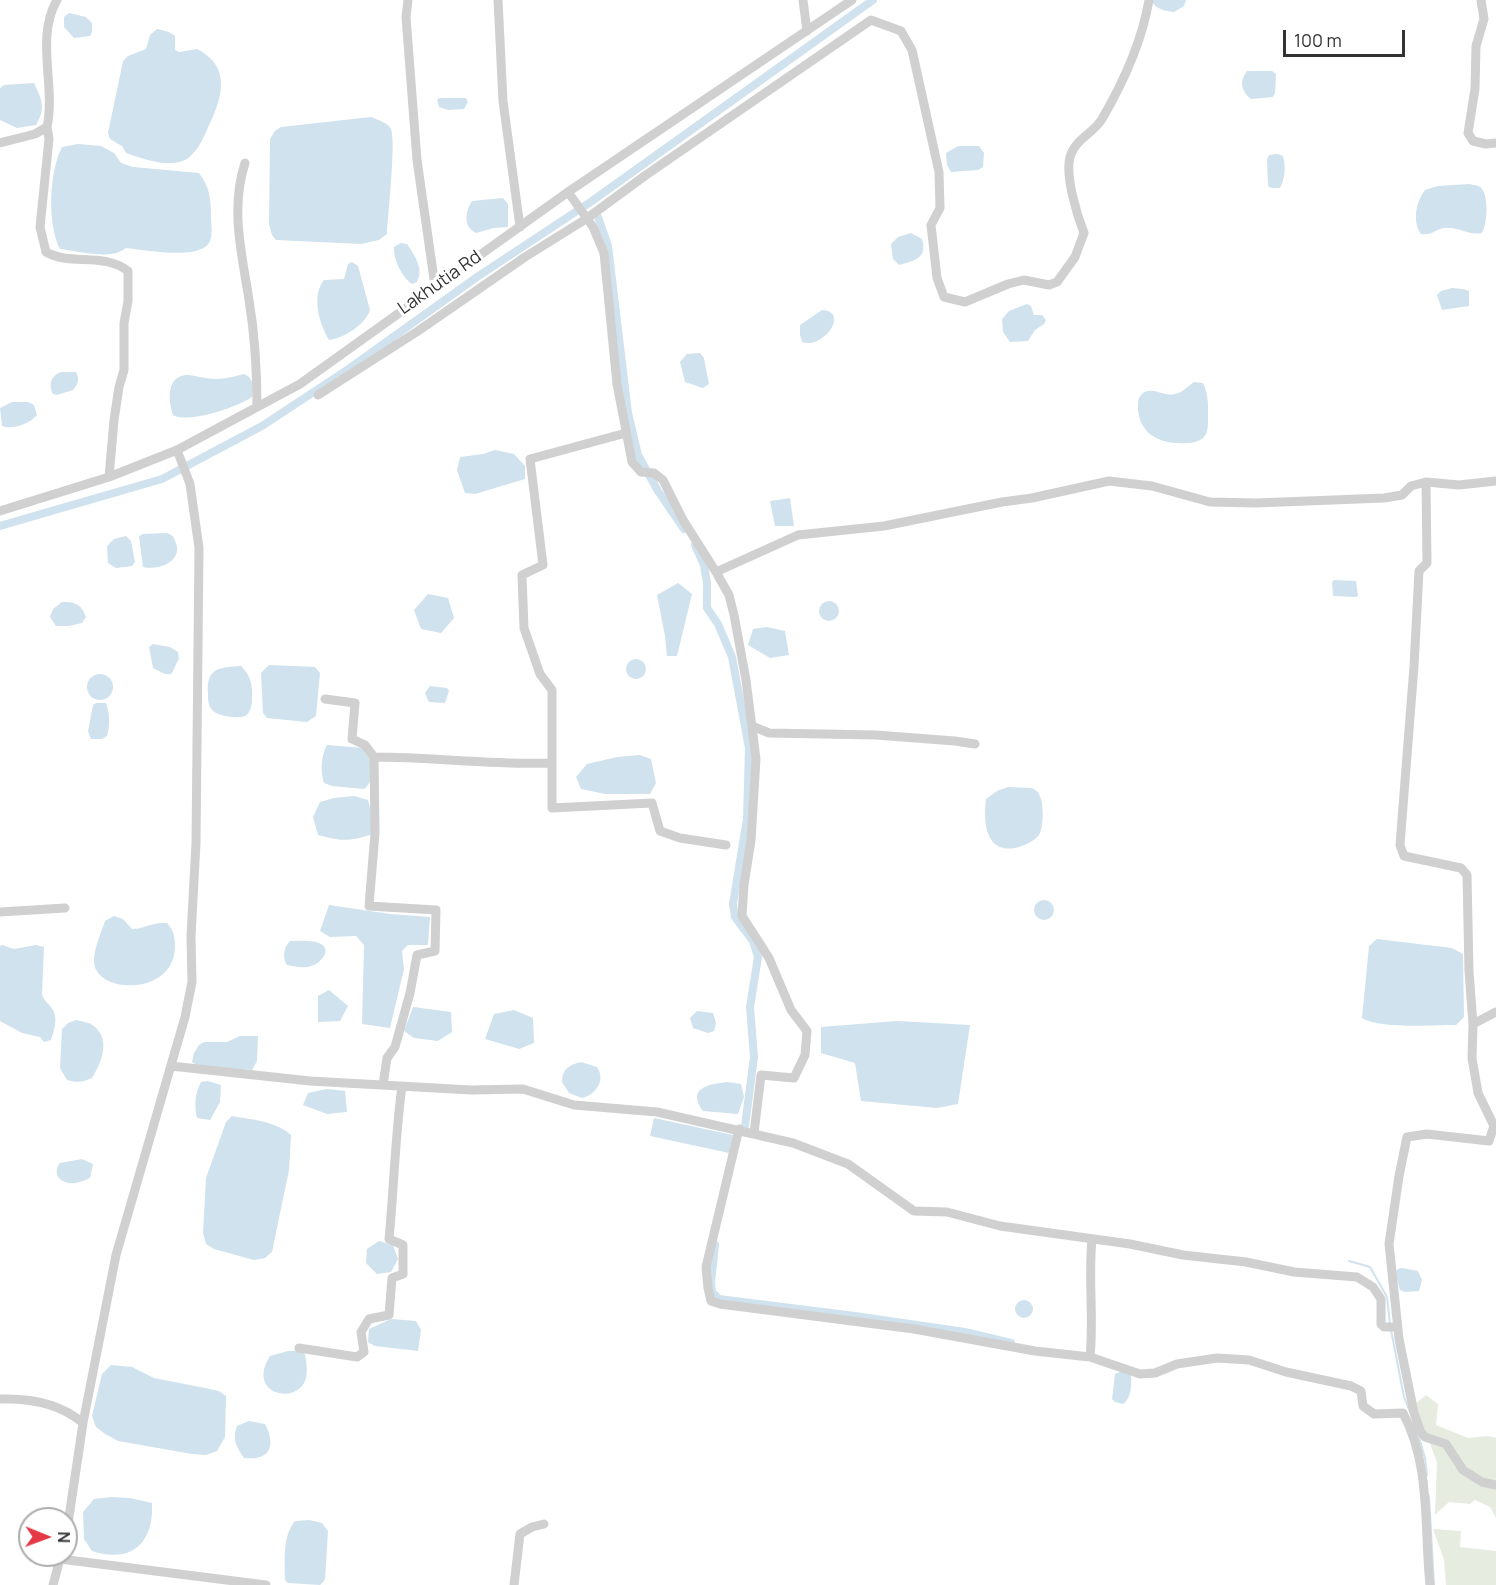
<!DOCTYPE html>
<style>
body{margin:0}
#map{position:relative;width:1496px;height:1585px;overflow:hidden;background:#fff;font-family:Manrope,sans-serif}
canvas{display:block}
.north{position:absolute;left:18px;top:1507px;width:60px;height:60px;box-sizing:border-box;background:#fff;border:2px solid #adadad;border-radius:50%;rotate:91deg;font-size:16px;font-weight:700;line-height:24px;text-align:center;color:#333}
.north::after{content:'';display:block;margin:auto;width:21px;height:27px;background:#e63946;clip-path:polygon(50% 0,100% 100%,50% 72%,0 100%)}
.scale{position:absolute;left:1283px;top:30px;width:122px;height:27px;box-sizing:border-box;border:3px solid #333;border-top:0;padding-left:8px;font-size:18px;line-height:21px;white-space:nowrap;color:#333;-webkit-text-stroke:4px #fff;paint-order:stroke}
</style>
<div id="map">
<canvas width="1496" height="1585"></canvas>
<div class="north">N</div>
<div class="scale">100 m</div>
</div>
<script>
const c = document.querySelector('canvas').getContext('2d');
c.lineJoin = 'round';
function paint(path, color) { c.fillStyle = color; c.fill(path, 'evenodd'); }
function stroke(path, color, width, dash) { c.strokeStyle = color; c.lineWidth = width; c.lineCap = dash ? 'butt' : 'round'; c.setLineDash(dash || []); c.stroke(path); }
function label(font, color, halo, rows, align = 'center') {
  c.font = font + ' Manrope,sans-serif'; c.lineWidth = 6; c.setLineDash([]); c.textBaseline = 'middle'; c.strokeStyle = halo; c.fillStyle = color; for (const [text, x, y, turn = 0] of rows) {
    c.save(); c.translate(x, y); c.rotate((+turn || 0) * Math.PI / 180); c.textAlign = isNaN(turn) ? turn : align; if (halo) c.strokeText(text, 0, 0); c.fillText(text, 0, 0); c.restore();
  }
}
const green = new Path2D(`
 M 1426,1395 L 1438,1404 L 1436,1425 L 1468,1438 L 1488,1436 L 1496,1438 L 1496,1518 L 1490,1507 L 1475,1500 L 1470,1504 L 1449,1502 L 1435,1515 L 1437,1462 L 1415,1404 Z
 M 1433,1529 L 1461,1531 L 1460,1547 L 1496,1551 L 1496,1585 L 1446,1585 L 1444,1560 Z`);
const water = new Path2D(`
 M 1151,0 L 1186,0 L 1184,6 L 1174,12 C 1165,11 1155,9 1151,0 Z
 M 69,13 L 86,17 L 92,23 L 92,32 L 90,36 L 74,38 L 64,27 L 64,17 Z
 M 157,29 L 169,32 L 175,36 L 175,50 L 179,52 L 197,49 C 234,68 221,101 207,130 C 202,141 196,154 185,160 C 167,168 144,159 126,153 L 122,146 L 110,139 L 108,133 L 123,61 L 128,56 L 146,49 L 150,35 Z
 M 1247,71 L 1272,71 L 1276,74 L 1275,93 L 1273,97 L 1251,99 C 1241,91 1239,81 1247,71 Z
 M 34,83 C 42,100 46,108 36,125 L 17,128 L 0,120 L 0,88 L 4,85 Z
 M 439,98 L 466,98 L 468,102 L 464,109 L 448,110 L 439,107 L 437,100 Z
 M 371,117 C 378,120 387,122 391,129 C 396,142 388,215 387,234 L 379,240 L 361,244 L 276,240 L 272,235 L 269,224 L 270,139 L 275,131 L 281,127 Z
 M 78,144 L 101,146 L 114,153 L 121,163 L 133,167 L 199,173 C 210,187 211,200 211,217 C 211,225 213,234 210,241 C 202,261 145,250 126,248 C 110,261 79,251 60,249 C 47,224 49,172 62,147 Z
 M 958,146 L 979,146 L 984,153 L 983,167 L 978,170 L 951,172 L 947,165 L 946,153 Z
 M 1277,154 L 1283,156 C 1286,167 1285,178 1280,188 L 1271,188 L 1268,186 L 1267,160 L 1269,155 Z
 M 1469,184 C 1473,185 1480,185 1482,189 C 1489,199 1487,224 1482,233 C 1469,236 1458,226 1444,228 C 1434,230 1433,235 1421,234 C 1412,221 1416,202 1425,190 L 1438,186 Z
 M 503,198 L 508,204 L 508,227 L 494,228 L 476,233 C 463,227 465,212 472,201 Z
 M 911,233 L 922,239 C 928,258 914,261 899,265 L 893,259 L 891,244 L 898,237 Z
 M 401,243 L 407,244 C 415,256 424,269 417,282 L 412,284 C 402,277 393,259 394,247 Z
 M 352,262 L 358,266 L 370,310 C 365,325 344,338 329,340 C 319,323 311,296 324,280 L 344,279 L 348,264 Z
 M 1452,288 L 1463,289 L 1469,291 L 1469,306 L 1442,310 L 1437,295 L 1441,291 Z
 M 1027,304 L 1031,306 L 1034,315 L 1042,315 L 1046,320 L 1044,324 L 1035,330 L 1028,341 L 1010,342 L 1003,332 L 1002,319 L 1009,311 Z
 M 822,310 C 850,311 824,350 802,342 L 800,335 L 800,325 Z
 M 700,353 L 704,358 L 709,384 L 703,388 L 685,382 L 680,362 L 687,354 Z
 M 61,372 L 76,372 C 80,380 78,384 73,390 L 57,395 L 53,394 C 48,385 51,375 61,372 Z
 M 244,374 C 255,379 253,387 252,397 C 238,407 188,424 173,415 C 168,400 166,375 188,375 C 198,376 207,379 216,379 C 226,379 235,376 244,374 Z
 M 1194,382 L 1203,383 C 1209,395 1208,408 1208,420 C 1208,426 1208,433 1203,438 C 1198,442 1192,443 1186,443 C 1161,445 1137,434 1138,405 C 1138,400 1139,396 1143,393 C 1153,386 1164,397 1175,394 C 1182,393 1188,386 1194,382 Z
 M 12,402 L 28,402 L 34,405 L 37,415 C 29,424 13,430 2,426 L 0,408 Z
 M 495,450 L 514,454 L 525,466 L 525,479 L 475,494 L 465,493 L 457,470 L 460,457 L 483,454 Z
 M 790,498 L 794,526 L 775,526 L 770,501 Z
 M 167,533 L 173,536 C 175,541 178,546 177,551 C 175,565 155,570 143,567 L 139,536 L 143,534 Z
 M 126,536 L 131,541 L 135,562 L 132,566 L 116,568 L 108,563 L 107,546 L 114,539 Z
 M 1334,580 L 1356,581 L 1358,596 L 1356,597 L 1333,596 L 1332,582 Z
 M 678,583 L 692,594 L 677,656 L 667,656 L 665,636 L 657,595 Z
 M 428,594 L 448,598 L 454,618 L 441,633 L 421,629 L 414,610 Z
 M819 611a10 10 0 1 1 20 0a10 10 0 1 1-20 0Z
 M 62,602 C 76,602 81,604 86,617 L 82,623 L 69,626 L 56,626 L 50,617 L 53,609 Z
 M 767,627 L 785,631 L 789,655 L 770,658 L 748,645 L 753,629 Z
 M 153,644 L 170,647 L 178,652 L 179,659 C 175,664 175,669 171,674 L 165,674 L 153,668 L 149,647 Z
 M626 669a10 10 0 1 1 20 0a10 10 0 1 1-20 0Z
 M 269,665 L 315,667 L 320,673 L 316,716 L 307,722 L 267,718 L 263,713 L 261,673 Z
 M 241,666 C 251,676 253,686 252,700 C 252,705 250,714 245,716 C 238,719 218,716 213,711 C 208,706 208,700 208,693 C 206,668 220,667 241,666 Z
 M87 687a13 13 0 1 1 26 0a13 13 0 1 1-26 0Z
 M 430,686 L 447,688 L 449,691 L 445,703 L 429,702 L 425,693 Z
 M 96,703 L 106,703 C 110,714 110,726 107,736 L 102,739 L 91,739 L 88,731 L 93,705 Z
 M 327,745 L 364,748 L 371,756 C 371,768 375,781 364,789 L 332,786 L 324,783 C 320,772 321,755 327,745 Z
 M 640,755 L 651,759 L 656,783 L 650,794 L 605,794 L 581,789 L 576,777 L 587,764 L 617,757 Z
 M 1008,787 L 1032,788 C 1035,790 1038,791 1039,794 C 1044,803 1044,826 1039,835 C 1035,840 1026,845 1019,847 C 986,856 983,824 986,799 L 997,791 Z
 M 354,796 L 368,800 L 373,819 L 372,834 C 350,842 340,841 318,835 L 313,817 L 320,802 L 334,798 Z
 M1034 910a10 10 0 1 1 20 0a10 10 0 1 1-20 0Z
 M 329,905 L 390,914 L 430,917 L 428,945 L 408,945 L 402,951 L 404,969 L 390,1028 L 362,1024 L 364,945 L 356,936 L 330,937 L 320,931 Z
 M 114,916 L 123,919 L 132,929 C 144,929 151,922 167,923 C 174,930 175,938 175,948 C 173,997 94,994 94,961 C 94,948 101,933 105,921 Z
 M 1377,939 L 1452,948 L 1463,954 L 1464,1017 L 1456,1025 C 1433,1025 1380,1029 1362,1018 L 1369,946 Z
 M 290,941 C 299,941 311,940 319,943 C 334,949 320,964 311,966 C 303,969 295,966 287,965 C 282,958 284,946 290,941 Z
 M 2,945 L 14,949 L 36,945 L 44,947 L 42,994 C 44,1002 49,1003 53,1010 C 58,1020 54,1030 51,1040 L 44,1042 L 40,1037 L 22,1033 L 0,1021 L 0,946 Z
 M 329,990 L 348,1006 L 340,1021 L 318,1022 L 318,996 Z
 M 413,1007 L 451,1012 L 452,1032 L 438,1041 L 414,1038 L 404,1031 Z
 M 514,1010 L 533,1018 L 534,1043 L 519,1049 L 485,1039 L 494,1014 Z
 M 697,1011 L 713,1013 L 716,1023 L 714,1031 L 708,1033 L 693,1028 L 690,1018 Z
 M 76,1020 C 80,1021 87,1022 91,1024 C 112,1037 102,1062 92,1078 C 83,1082 77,1083 67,1080 L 60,1068 L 62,1029 L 68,1023 Z
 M 897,1021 L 970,1025 L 958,1104 L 937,1108 L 861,1101 L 855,1063 L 821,1053 L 821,1027 Z
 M 240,1036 L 258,1036 L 257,1061 L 252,1070 L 199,1066 L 192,1062 L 194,1053 L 199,1045 L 204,1042 L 227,1042 Z
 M 581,1062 L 597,1067 C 606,1080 596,1095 582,1098 L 569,1093 L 562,1082 C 562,1069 569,1065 581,1062 Z
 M 208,1081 L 221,1085 L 220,1102 L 210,1120 L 197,1118 C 194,1106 195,1093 201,1082 Z
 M 727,1082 L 741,1084 L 744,1097 L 738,1114 L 703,1111 C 686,1088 709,1084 727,1082 Z
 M 327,1089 L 345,1091 L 347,1112 L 327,1114 L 303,1105 L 308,1093 Z
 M 232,1116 C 252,1120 276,1121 291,1135 L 289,1170 L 272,1252 L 265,1258 L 254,1260 L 214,1249 L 206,1244 L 203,1233 L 206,1178 L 226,1122 Z
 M 654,1118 L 733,1135 L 729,1153 L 650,1136 Z
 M 82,1159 L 93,1164 L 90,1178 C 85,1180 80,1182 76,1183 C 62,1185 51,1175 60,1163 Z
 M 379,1241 L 393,1245 L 398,1259 L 391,1272 L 377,1274 L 366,1263 L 367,1249 Z
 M 1402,1268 L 1418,1271 L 1422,1280 L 1419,1291 L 1405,1292 L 1400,1290 L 1395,1272 L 1398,1269 Z
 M1015 1309a9 9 0 1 1 18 0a9 9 0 1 1-18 0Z
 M 391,1319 L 416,1321 L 421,1330 L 418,1351 L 375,1346 L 368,1342 L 369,1329 Z
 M 288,1351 L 300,1351 L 305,1354 C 306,1361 308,1371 306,1378 C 299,1406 245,1395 270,1356 Z
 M 111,1365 L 132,1367 L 154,1378 L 205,1388 L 219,1391 L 226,1396 L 225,1437 L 217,1451 L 206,1455 L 192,1454 L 118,1441 L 105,1434 L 96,1427 L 92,1416 L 102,1374 Z
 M 1123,1371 L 1131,1375 C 1132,1384 1131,1399 1123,1404 L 1115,1402 L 1112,1399 L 1115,1374 Z
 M 249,1421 L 265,1424 C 276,1445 271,1461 244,1458 C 236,1446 232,1439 237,1426 Z
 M 111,1497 L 130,1498 L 152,1503 C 154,1543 132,1564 92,1551 L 84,1539 L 83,1512 L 94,1499 Z
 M 309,1520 L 322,1523 L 328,1531 L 325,1580 L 320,1585 L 288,1583 L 285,1580 C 285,1561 282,1537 295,1521 Z`);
const stream = new Path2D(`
 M 1349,1261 L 1370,1267 L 1387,1297 L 1390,1324
 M 1391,1330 L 1404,1397 L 1410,1412
 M 1418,1434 L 1425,1458 L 1427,1475
 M 1429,1496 L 1434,1585`);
const canal = new Path2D(`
 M 598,217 L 608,246 L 628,413 L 638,455 L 658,491 L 684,529
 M 0,526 L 162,479 L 262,426 L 347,370 L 477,277 L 592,201 L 873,0
 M 695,545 L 704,565 L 707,583 L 707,608 L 718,624 L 732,657 L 749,748 L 747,819 L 733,904 L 735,917 L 753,941 L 758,957 L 750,1007 L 754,1057 L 745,1126
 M 715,1245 L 711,1282 L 712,1292 L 719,1299 L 855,1316 L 965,1332 L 1011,1343`);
const minor = new Path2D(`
 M 408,0 L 406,17 L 417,160 L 435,286
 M 498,0 L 503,101 L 520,227
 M 803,0 L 807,31
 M 1481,0 L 1484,19 L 1476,46 L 1475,89 L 1468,133 L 1473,141 L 1486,144 L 1496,143
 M 47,127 L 49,139 L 40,227 L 46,252 C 70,266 104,252 128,271 L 128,301 L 124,323 L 124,370 L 119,387 L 114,420 L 109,477
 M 0,143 L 35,134 L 47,127 C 56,86 35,38 57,0
 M 245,163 C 230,209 242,254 249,300 C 255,336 257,371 257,407
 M 568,192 L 593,227 L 604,253 L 617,384 L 632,462 L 641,472 L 654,473 L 663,480 L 683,520 L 716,572 L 798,535 L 884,526 L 1002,502 L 1032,498 L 1109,481 L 1152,486 L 1210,502 L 1256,503 L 1384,498 L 1402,495 L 1411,486 L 1426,482 L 1459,485 L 1496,481
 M 318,395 L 418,331 L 525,257 L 586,219 L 646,175 L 871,20 L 901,31 L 912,50 L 939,172 L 940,208 L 931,225 L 937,278 L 944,297 L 965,302 L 1008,284 L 1024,280 L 1049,285 L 1057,282 L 1075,257 L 1084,233 C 1077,215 1065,176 1070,157 C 1075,139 1093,134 1102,119 C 1123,83 1142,41 1149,0
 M 626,433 L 530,459 L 543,565 L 522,575 L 524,628 L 540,674 L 552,690 L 552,808 L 652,803 L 660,831 L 680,838 L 726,845
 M 1426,482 L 1427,563 L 1419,571 L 1414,666 L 1400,845 L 1404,856 L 1461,868 L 1467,875 L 1469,971 L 1473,1024 L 1472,1058 L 1478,1093 L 1494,1126 L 1489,1141 L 1427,1134 L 1407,1137 L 1399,1176 L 1389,1244 L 1399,1339 L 1414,1413 L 1421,1432 L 1425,1437 L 1446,1444 L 1463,1470 L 1482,1482 L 1496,1485
 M 0,511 L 109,477 L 177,450 L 300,384 L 568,192 L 852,0
 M 716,572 L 729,595 L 734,615 L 746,680 L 756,759 L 751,840 L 744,885 L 742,916 L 769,958 L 791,1010 L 807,1031 L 805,1055 L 794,1078 L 761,1075 L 754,1133
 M 325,699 L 355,703 L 352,739 L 365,745 L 374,757 C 433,757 493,765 552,763
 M 752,726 L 769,733 L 876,735 L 955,741 L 975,744
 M 374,757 L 375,833 L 369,906 L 436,910 L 435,951 L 417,955 L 410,993 L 395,1047 L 387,1058 L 383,1085
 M 0,912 L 65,908
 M 1473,1024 L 1496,1012
 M 171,1066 L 310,1081 L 471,1090 L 523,1089 L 574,1105 L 657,1112 L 793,1143 L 848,1164 L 914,1211 L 947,1212 L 1000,1226 L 1130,1244 L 1183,1255 L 1246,1262 L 1294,1272 L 1357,1277 L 1373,1287 L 1381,1299 L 1381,1324 L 1384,1327 L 1397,1327
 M 739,1129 L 706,1267 L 708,1288 L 711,1301 L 720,1304 L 914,1329 L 1035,1351 L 1090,1357 L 1140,1374 L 1155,1373 L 1177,1364 L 1217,1358 L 1249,1360 L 1286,1372 L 1351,1386 L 1361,1391 L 1363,1406 L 1374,1414 L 1403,1413 C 1431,1465 1424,1528 1430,1585
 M 299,1348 L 357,1357 L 364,1352 L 361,1332 L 369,1319 L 389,1315 L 392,1278 L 403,1274 L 403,1245 L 389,1239 C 394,1188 395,1137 402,1086
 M 1090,1357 C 1094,1317 1088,1279 1092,1239
 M 0,1399 C 30,1398 60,1403 83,1423
 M 66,1537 L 83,1423 L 116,1255 L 185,1017 L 192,982 L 191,936 L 196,843 L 199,548 L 190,484 L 177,450
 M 60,1559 L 266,1585
 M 53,1585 L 61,1555
 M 514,1585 L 520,1534 L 532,1527 L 544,1524`);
const streetNames = [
 ["Lakhutia Rd",440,283,-35]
];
paint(green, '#e6ecdf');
paint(water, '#cfe2ee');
stroke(stream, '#cfe2ee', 2);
stroke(canal, '#cfe2ee', 8);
stroke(minor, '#d0d0d0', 9);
label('18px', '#333', '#fff', streetNames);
</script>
